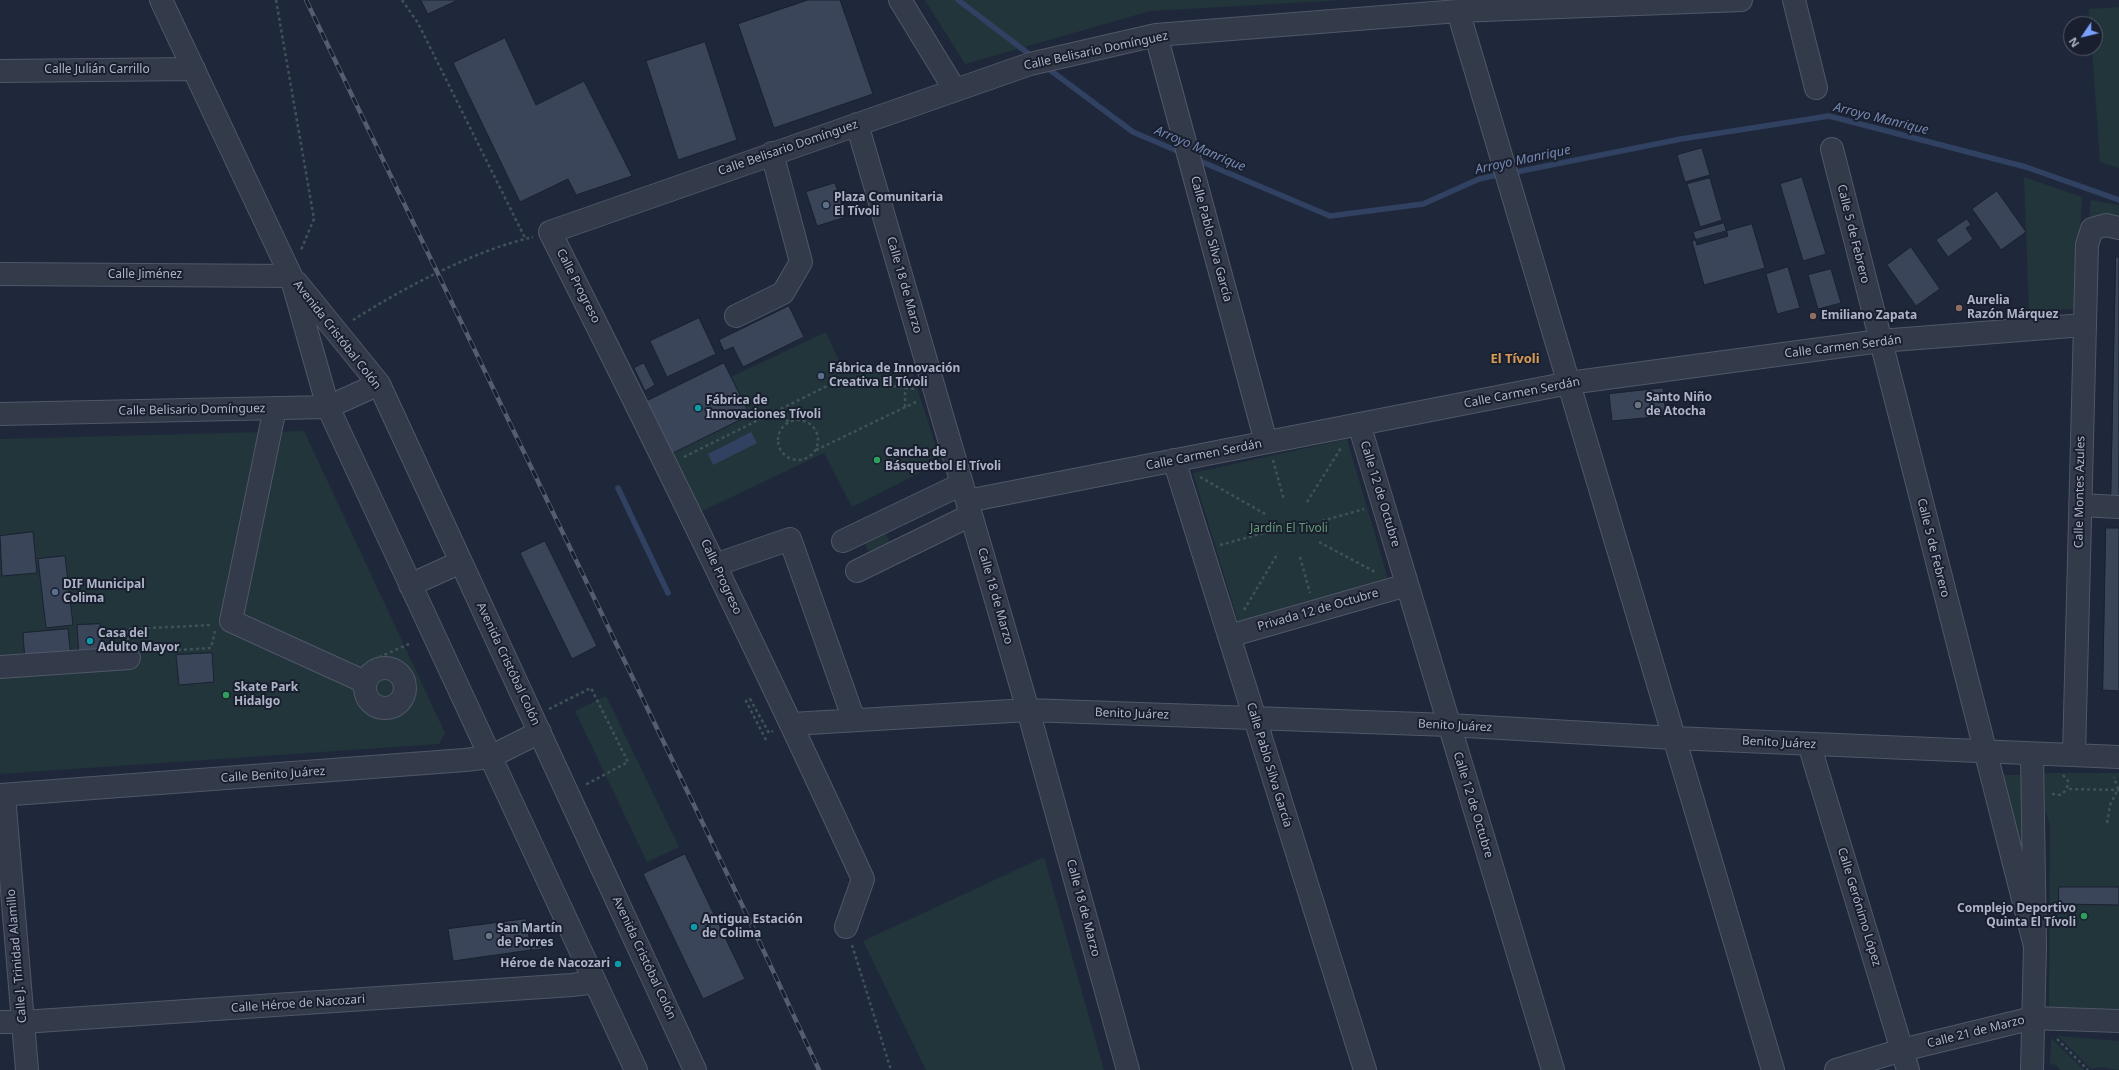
<!DOCTYPE html>
<meta charset="utf-8">
<style>
body{margin:0}
#map{position:relative;width:2119px;height:1070px;overflow:hidden;background:#1f283a;font-family:"Noto Sans",sans-serif}
canvas{display:block}
.north{position:absolute;left:2063px;top:16px;width:40px;height:40px;box-sizing:border-box;background:#191f2e;border:1px solid #545b6b;border-radius:50%;rotate:235deg;font-size:11px;font-weight:700;line-height:16px;text-align:center;color:#adb4c7}
.north::after{content:'';display:block;margin:auto;width:14px;height:18px;background:#7aa0ff;clip-path:polygon(50% 0,100% 100%,50% 72%,0 100%)}
</style>
<div id="map">
<canvas width="2119" height="1070"></canvas>
<div class="north">N</div>
</div>
<script>
const c = document.querySelector('canvas').getContext('2d');
c.lineJoin = 'round';
function paint(path, color) { c.fillStyle = color; c.fill(path, 'evenodd'); }
function stroke(path, color, width, dash) { c.strokeStyle = color; c.lineWidth = width; c.lineCap = dash ? 'butt' : 'round'; c.setLineDash(dash || []); c.stroke(path); }
function label(font, color, halo, rows, align = 'center') {
  c.font = font + ' "Noto Sans",sans-serif'; c.lineWidth = 4; c.setLineDash([]); c.textBaseline = 'middle'; c.strokeStyle = halo; c.fillStyle = color; for (const [text, x, y, turn = 0] of rows) {
    c.save(); c.translate(x, y); c.rotate((+turn || 0) * Math.PI / 180); c.textAlign = isNaN(turn) ? turn : align; if (halo) c.strokeText(text, 0, 0); c.fillText(text, 0, 0); c.restore();
  }
}
const green = new Path2D(`
 M 925,0 L 1345,0 L 1150,11 L 965,64 Z
 M 2119,7 L 2119,168 L 2100,162 L 2092,48 L 2095,48 L 2095,24 L 2090,24 L 2089,9 Z
 M 2024,177 L 2082,197 L 2076,309 L 2029,311 Z
 M 2091,200 L 2119,205 L 2119,221 L 2089,219 Z
 M 826,332 L 842,367 L 904,375 L 912,372 L 941,462 L 852,507 L 824,453 L 700,512 L 671,454 L 750,415 L 731,377 Z
 M 304,431 L 445,733 L 439,744 L 0,774 L 0,439 Z
 M 1347,439 L 1388,579 L 1238,621 L 1193,473 Z
 M 883,528 L 893,549 L 872,559 L 862,538 Z
 M 606,696 L 679,847 L 647,862 L 575,711 Z
 M 2044,773 L 2119,773 L 2119,1009 L 2049,1007 L 2050,824 L 2045,811 Z
 M 1997,775 L 2024,775 L 2027,875 Z
 M 1044,857 L 1104,1070 L 926,1070 L 863,941 Z
 M 2058,1036 L 2119,1041 L 2119,1070 L 2099,1067 L 2091,1069 Z
 M 2051,1038 L 2084,1070 L 2061,1070 L 2056,1065 L 2050,1064 Z`);
const water = new Path2D(`
 M 751,432 L 757,443 L 713,465 L 708,454 Z`);
const stream = new Path2D(`
 M 958,0 L 1033,57
 M 1046,67 L 1133,132 L 1182,153
 M 1195,159 L 1330,216 L 1423,204 L 1479,179 L 1502,174
 M 1511,173 L 1681,139 L 1829,116 L 2026,167 L 2119,200
 M 618,488 L 668,593`);
const building = new Path2D(`
 M 421,0 L 458,0 L 428,14 Z
 M 808,0 L 840,0 L 873,94 L 774,128 L 738,24 Z
 M 505,38 L 536,105 L 584,81 L 632,176 L 576,195 L 568,179 L 520,202 L 453,63 Z
 M 705,42 L 737,140 L 678,160 L 646,61 Z
 M 1702,148 L 1710,175 L 1685,182 L 1677,155 Z
 M 1802,177 L 1826,254 L 1803,261 L 1780,184 Z
 M 1710,178 L 1722,220 L 1700,227 L 1687,184 Z
 M 835,183 L 846,217 L 817,226 L 806,192 Z
 M 1997,191 L 2026,232 L 2001,250 L 1972,209 Z
 M 1967,219 L 1971,225 L 1966,228 L 1973,239 L 1948,257 L 1936,240 Z
 M 1724,223 L 1728,236 L 1697,245 L 1693,232 Z
 M 1752,224 L 1765,268 L 1704,285 L 1692,241 Z
 M 1911,247 L 1940,289 L 1916,306 L 1887,265 Z
 M 2116,257 L 2119,257 L 2119,499 L 2111,499 Z
 M 1788,267 L 1800,308 L 1777,314 L 1766,274 Z
 M 1831,269 L 1841,303 L 1818,309 L 1808,275 Z
 M 789,306 L 804,337 L 743,367 L 733,347 L 724,351 L 719,340 Z
 M 699,318 L 716,354 L 667,377 L 650,341 Z
 M 644,363 L 655,385 L 645,391 L 634,368 Z
 M 724,363 L 750,415 L 671,454 L 645,402 Z
 M 1663,388 L 1666,416 L 1612,421 L 1609,394 Z
 M 2106,528 L 2119,528 L 2119,691 L 2103,690 Z
 M 33,532 L 37,573 L 2,576 L 0,536 Z
 M 545,541 L 597,646 L 572,659 L 520,553 Z
 M 65,556 L 73,625 L 46,628 L 38,559 Z
 M 100,624 L 102,657 L 79,658 L 77,625 Z
 M 68,629 L 71,658 L 25,662 L 23,633 Z
 M 212,653 L 214,682 L 179,685 L 176,655 Z
 M 685,854 L 745,979 L 703,999 L 643,874 Z
 M 2059,887 L 2119,887 L 2119,905 L 2059,904 Z
 M 526,919 L 531,950 L 453,961 L 448,929 Z
 M 540,941 L 542,949 L 531,950 L 530,942 Z`);
const path = new Path2D(`
 M 276,0 L 314,219 L 301,250
 M 402,0 L 418,23 L 525,238
 M 353,320 C 405,287 473,251 533,237
 M 905,407 L 905,388
 M 781,409 L 788,422
 M778 440a20 20 0 1 1 40 0a20 20 0 1 1-40 0Z
 M 816,450 L 918,401
 M 684,457 L 841,379 L 914,389
 M 1273,460 L 1284,500
 M 1200,477 L 1267,515
 M 1307,502 L 1341,448
 M 1322,521 L 1364,509
 M 1319,542 L 1377,573
 M 1220,545 L 1264,533
 M 1300,557 L 1310,593
 M 1244,610 L 1278,553
 M 128,640 L 128,629 L 212,625
 M 148,652 L 211,648 L 215,631
 M 368,662 L 409,644
 M 549,709 L 591,688 L 628,762 L 585,785
 M 766,740 L 746,701 L 750,699 L 769,733 L 773,731
 M 2063,775 L 2068,781 L 2067,789 L 2119,790
 M 2052,794 L 2061,795 L 2067,789
 M 2107,823 L 2110,805 L 2118,789 L 2114,777
 M 852,945 L 891,1070
 M 2057,1039 L 2088,1070`);
const minor = new Path2D(`
 M 161,0 L 291,276 L 328,407 L 636,1070
 M 900,0 L 955,90
 M 1794,0 L 1816,88
 M 1458,11 L 1773,1070
 M 1156,35 L 1266,442
 M 0,71 L 194,69
 M 857,124 L 1028,710 L 1128,1070
 M 1832,149 L 2035,946
 M 0,274 L 291,276
 M 297,283 L 379,384 L 695,1070
 M 736,316 L 783,293 L 801,262 L 772,153
 M 275,408 L 231,621 L 365,682
 M 0,414 L 328,407 L 379,384
 M 1359,424 L 1553,1070
 M 1174,460 L 1365,1070
 M 967,501 L 1569,383 L 1880,341 L 2084,325
 M 2080,505 L 2119,507
 M 843,541 L 962,484
 M 715,565 L 790,539 L 854,720
 M 857,571 L 971,515
 M 410,585 L 461,562
 M 1229,636 L 1407,585
 M 0,667 L 129,658
 M365 688a20 20 0 1 1 40 0a20 20 0 1 1-40 0Z
 M 792,724 L 1028,710 L 1449,725 L 1674,738 L 2119,757
 M 1809,744 L 1908,1070
 M 2032,754 L 2035,946 L 2032,1070
 M 2074,755 L 2087,245 L 2092,229 L 2106,225 L 2119,228
 M 0,795 L 465,760 L 490,757 L 540,732
 M 4,795 L 27,1070
 M 846,927 L 863,879 C 763,661 658,446 550,232 L 1030,64 L 1156,35 L 1458,11 L 1741,0
 M 0,1022 L 23,1022 L 572,985 L 595,982
 M 1836,1070 L 1902,1050 L 2033,1018 L 2119,1021`);
const rail = new Path2D(`
 M 306,0 L 746,913 L 819,1070`);
const markers = [
 [826,205,4,"#5c6f8a"],
 [1959,308,4,"#8d6e63"],
 [1813,316,4,"#8d6e63"],
 [821,376,4,"#5c6f8a"],
 [1638,405,4,"#6b7280"],
 [698,408,4,"#0f9aa8"],
 [877,460,4,"#2e9e5b"],
 [55,592,4,"#5c6f8a"],
 [90,641,4,"#0f9aa8"],
 [226,695,4,"#2e9e5b"],
 [2084,916,4,"#2e9e5b"],
 [694,927,4,"#0f9aa8"],
 [489,936,4,"#6b7280"],
 [618,964,4,"#0f9aa8"]
];
const streetNames = [
 ["Calle Belisario Domínguez",1096,51,-12],
 ["Calle Julián Carrillo",97,70],
 ["Calle Belisario Domínguez",788,148,-19],
 ["Calle 5 de Febrero",1853,234,76],
 ["Calle Pablo Silva García",1211,239,75],
 ["Calle Jiménez",145,275],
 ["Calle 18 de Marzo",904,285,74],
 ["Calle Progreso",578,286,63],
 ["Avenida Cristóbal Colón",337,335,52],
 ["Calle Carmen Serdán",1843,347,-7],
 ["Calle Carmen Serdán",1522,393,-11],
 ["Calle Belisario Domínguez",192,410,-1],
 ["Calle Carmen Serdán",1204,455,-11],
 ["Calle Montes Azules",2080,492,-89],
 ["Calle 12 de Octubre",1380,494,73],
 ["Calle 5 de Febrero",1933,548,76],
 ["Calle Progreso",721,577,65],
 ["Calle 18 de Marzo",995,596,74],
 ["Privada 12 de Octubre",1318,610,-16],
 ["Avenida Cristóbal Colón",508,664,65],
 ["Benito Juárez",1132,714,2],
 ["Benito Juárez",1455,726,3],
 ["Benito Juárez",1779,743,3],
 ["Calle Pablo Silva García",1269,765,73],
 ["Calle Benito Juárez",273,775,-4],
 ["Calle 12 de Octubre",1473,805,73],
 ["Calle Gerónimo López",1859,907,73],
 ["Calle 18 de Marzo",1083,908,75],
 ["Calle J. Trinidad Alamillo",17,956,-95],
 ["Avenida Cristóbal Colón",644,958,65],
 ["Calle Héroe de Nacozari",298,1004,-4],
 ["Calle 21 de Marzo",1976,1032,-14]
];
const poiNames = [
 ["Plaza Comunitaria",834,198],
 ["El Tívoli",834,212],
 ["Aurelia",1967,301],
 ["Razón Márquez",1967,315],
 ["Emiliano Zapata",1821,316],
 ["Fábrica de Innovación",829,369],
 ["Creativa El Tívoli",829,383],
 ["Santo Niño",1646,398],
 ["de Atocha",1646,412],
 ["Fábrica de",706,401],
 ["Innovaciones Tívoli",706,415],
 ["Cancha de",885,453],
 ["Básquetbol El Tívoli",885,467],
 ["DIF Municipal",63,585],
 ["Colima",63,599],
 ["Casa del",98,634],
 ["Adulto Mayor",98,648],
 ["Skate Park",234,688],
 ["Hidalgo",234,702],
 ["Complejo Deportivo",2076,909,"right"],
 ["Quinta El Tívoli",2076,923,"right"],
 ["Antigua Estación",702,920],
 ["de Colima",702,934],
 ["San Martín",497,929],
 ["de Porres",497,943],
 ["Héroe de Nacozari",610,964,"right"]
];
const parkNames = [
 ["Jardín El Tivoli",1289,529]
];
const waterNames = [
 ["Arroyo Manrique",1881,119,14],
 ["Arroyo Manrique",1200,149,23],
 ["Arroyo Manrique",1523,160,-12]
];
const neighbourhoodNames = [
 ["El Tívoli",1515,359]
];
paint(green, '#21353b');
paint(water, '#314162');
stroke(stream, '#314162', 5.5);
paint(building, '#3b455a');
stroke(building, '#1a2130', 1);
stroke(minor, '#505768', 24);
stroke(path, '#3f5258', 2.5, [3, 3]);
stroke(minor, '#333a4a', 22);
stroke(rail, '#545d71', 4.5);
stroke(rail, '#191f2e', 3, [9]);
for (const [x, y, r, color] of markers) { const dot = new Path2D(); dot.arc(x, y, r, 0, 2 * Math.PI); c.fillStyle = color; c.fill(dot); stroke(dot, '#191f2e', 1.5); }
label('12px', '#adb4c7', '#191f2e', streetNames);
label('bold 12px', '#adb4c7', '#191f2e', poiNames, 'left');
label('12px', '#639975', '#191f2e', parkNames);
label('italic 13px', '#7487b1', '#191f2e', waterNames);
label('bold 13px', '#da9c55', '#191f2e', neighbourhoodNames);
</script>
